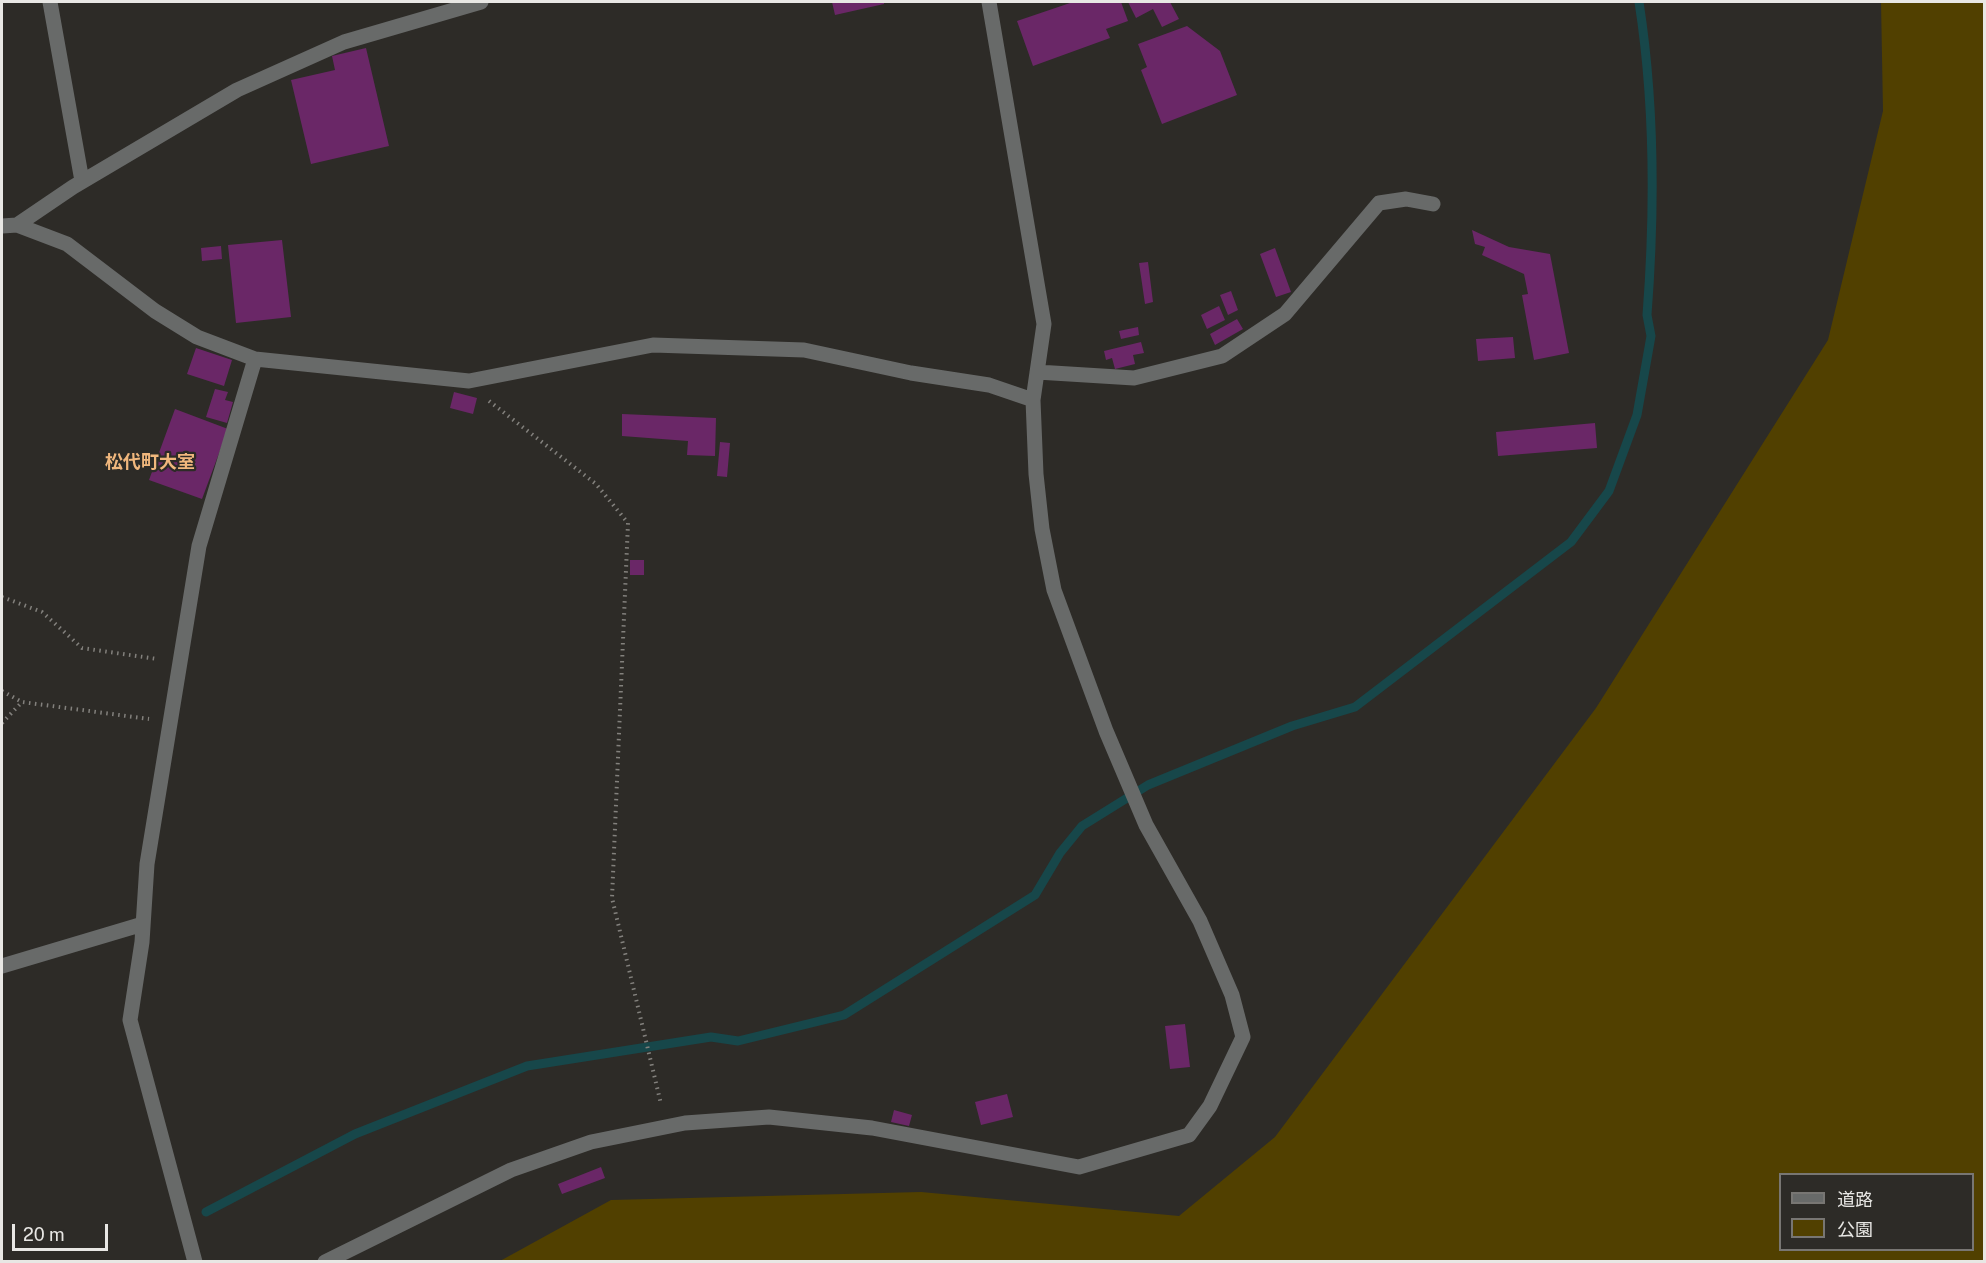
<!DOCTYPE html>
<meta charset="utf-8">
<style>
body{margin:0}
#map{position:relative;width:1986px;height:1263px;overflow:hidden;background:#2d2b27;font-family:"Public Sans","Noto Sans JP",sans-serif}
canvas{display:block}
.frame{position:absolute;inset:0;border:3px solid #e8e7e4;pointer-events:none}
.legend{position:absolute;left:1779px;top:1173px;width:195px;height:78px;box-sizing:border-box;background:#2d2b27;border:2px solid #787673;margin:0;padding:8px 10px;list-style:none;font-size:18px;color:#e8e7e4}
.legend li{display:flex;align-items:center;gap:12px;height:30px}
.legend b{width:30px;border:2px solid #787673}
.scale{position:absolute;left:12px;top:1224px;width:96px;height:27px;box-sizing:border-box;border:3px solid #e8e7e4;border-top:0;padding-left:8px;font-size:18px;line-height:21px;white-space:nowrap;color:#e8e7e4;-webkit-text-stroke:4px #2d2b27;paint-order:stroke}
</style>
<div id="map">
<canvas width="1986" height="1263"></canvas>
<div class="frame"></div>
<ul class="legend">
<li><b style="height:8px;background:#686a69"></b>道路</li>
<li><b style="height:16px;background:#514000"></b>公園</li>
</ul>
<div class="scale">20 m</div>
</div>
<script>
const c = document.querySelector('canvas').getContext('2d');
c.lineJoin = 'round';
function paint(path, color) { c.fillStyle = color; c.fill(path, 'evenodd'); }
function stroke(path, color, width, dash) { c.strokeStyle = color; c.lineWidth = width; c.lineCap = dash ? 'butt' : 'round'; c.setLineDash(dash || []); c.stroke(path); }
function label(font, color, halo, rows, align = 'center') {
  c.font = font + ' "Public Sans","Noto Sans JP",sans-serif'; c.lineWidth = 4.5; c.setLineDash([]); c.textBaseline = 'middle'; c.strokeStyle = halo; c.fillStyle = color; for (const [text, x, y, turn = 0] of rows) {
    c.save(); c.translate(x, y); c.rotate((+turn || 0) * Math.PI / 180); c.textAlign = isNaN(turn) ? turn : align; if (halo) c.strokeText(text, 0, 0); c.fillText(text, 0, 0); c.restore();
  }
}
const green = new Path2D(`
 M 1881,2 L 1984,2 L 1984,1261 L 500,1261 L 611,1200 L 921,1192 L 1179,1216 L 1275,1137 L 1596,708 L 1828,340 L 1883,111 ZM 1780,1174 L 1972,1174 L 1972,1250 L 1780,1250 Z`);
const stream = new Path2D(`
 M 206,1212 L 355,1134 L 527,1066 L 711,1037 L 738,1041 L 844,1015 L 1035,895 L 1060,853 L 1082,826 L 1148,785 L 1292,726 L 1355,707 L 1571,542 L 1609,491 L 1637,415 L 1651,336 L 1647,315 C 1655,211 1655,105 1639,2`);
const building = new Path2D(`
 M 832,2 L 884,2 L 884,4 L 835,15 Z
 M 1073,2 L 1121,2 L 1128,21 L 1106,29 L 1110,38 L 1033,66 L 1017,21 Z
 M 1128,2 L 1170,2 L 1179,19 L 1162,27 L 1153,9 L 1136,18 Z
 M 1187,26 L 1220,51 L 1237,95 L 1162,124 L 1141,70 L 1147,67 L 1138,44 Z
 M 366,48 L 389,146 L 311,164 L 291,80 L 335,70 L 332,56 Z
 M 1472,230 L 1509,247 L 1550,254 L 1569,353 L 1534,360 L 1522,295 L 1528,294 L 1524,274 L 1482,255 L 1485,247 L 1475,244 Z
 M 282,240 L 291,317 L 236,323 L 228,245 Z
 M 221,246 L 222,259 L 202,261 L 201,248 Z
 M 1275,248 L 1291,292 L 1276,297 L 1260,254 Z
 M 1148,262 L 1153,302 L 1145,304 L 1139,263 Z
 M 1231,291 L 1238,310 L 1228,315 L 1220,295 Z
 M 1219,306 L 1225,320 L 1207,329 L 1201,315 Z
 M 1237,319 L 1243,329 L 1215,345 L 1210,334 Z
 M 1138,327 L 1139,335 L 1121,339 L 1119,331 Z
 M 1513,337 L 1515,358 L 1478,361 L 1476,339 Z
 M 1141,342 L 1144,353 L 1133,355 L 1135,364 L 1115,369 L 1112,358 L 1106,360 L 1104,351 Z
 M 196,348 L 232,360 L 224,386 L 187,374 Z
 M 215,389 L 228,392 L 225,400 L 233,402 L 227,423 L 206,417 Z
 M 454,392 L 477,398 L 473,414 L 450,408 Z
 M 175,409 L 228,429 L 202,499 L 149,480 Z
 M 622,414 L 716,418 L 715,456 L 687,455 L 688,441 L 622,436 Z
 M 1595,423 L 1597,448 L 1498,456 L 1496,432 Z
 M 720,442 L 730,443 L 727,477 L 717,476 Z
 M 630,560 L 644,560 L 644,575 L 630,575 Z
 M 1185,1024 L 1190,1067 L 1170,1069 L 1165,1026 Z
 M 1007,1094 L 1013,1117 L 981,1125 L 975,1102 Z
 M 894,1110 L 912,1115 L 909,1126 L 891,1122 Z
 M 601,1167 L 605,1178 L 562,1194 L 558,1184 Z`);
const path = new Path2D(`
 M 489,401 L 596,484 L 628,523 L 612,898 L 661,1104
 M 2,597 L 42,612 L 82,648 L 157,659
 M 2,691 L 22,702
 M 2,723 L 22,702 L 149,719`);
const minor = new Path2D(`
 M 50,2 L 82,181
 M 17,225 L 73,187 L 237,90 L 344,42 L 481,2
 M 2,226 L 17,225 L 67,244 L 155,311 L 197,337 L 255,359 L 469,381 L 653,345 L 804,350 L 911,373 L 989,385 L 1033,400
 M 1037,372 L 1134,378 L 1222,356 L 1285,314 L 1379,203 L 1406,199 L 1433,204
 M 2,966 L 143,924
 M 195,1262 L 130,1020 L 142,942 L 147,864 L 199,546 L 255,359
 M 325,1262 L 511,1170 L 591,1142 L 685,1123 L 769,1117 L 872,1128 L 1079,1167 L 1189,1135 L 1210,1106 L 1243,1037 L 1232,995 L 1200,921 L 1146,825 L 1106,731 L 1054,590 L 1042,529 L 1036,474 L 1033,400 L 1044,324 L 989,2`);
const neighbourhoodNames = [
 ["松代町大室",150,462]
];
paint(green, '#514000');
stroke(stream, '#17474a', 9);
paint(building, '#6a2767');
stroke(path, '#83817d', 4, [1.5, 4.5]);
stroke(minor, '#686a69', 15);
label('bold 18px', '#f0b77d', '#2d2b27', neighbourhoodNames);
</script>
